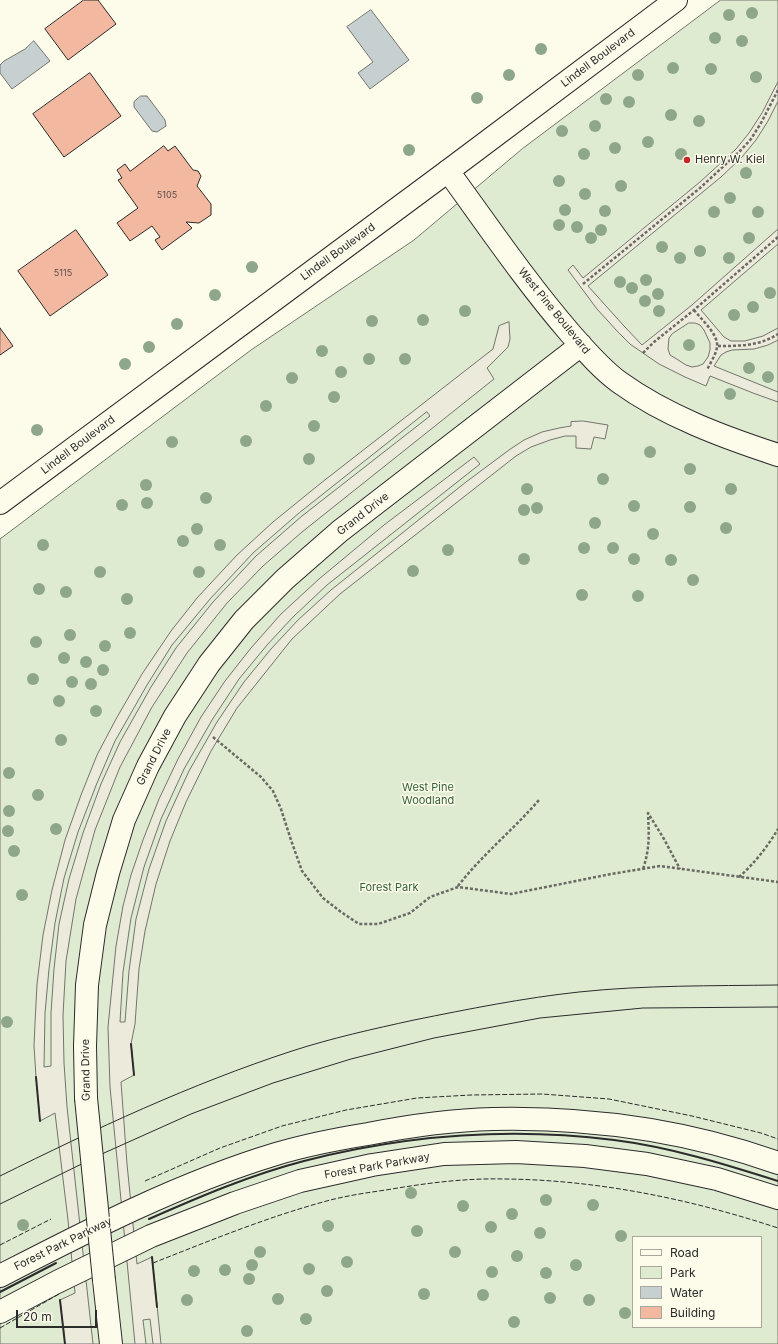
<!DOCTYPE html>
<style>
body{margin:0}
#map{position:relative;width:778px;height:1344px;overflow:hidden;background:#fdfbea;font-family:Inter,sans-serif}
canvas{display:block}
.legend{position:absolute;left:632px;top:1236px;width:130px;height:92px;box-sizing:border-box;background:#fdfbea;border:1px solid #a9a89e;margin:0;padding:5px 7px;list-style:none;font-size:12px;color:#2b2b2b}
.legend li{display:flex;align-items:center;gap:8px;height:20px}
.legend b{width:20px;border:1px solid #a9a89e}
.scale{position:absolute;left:16px;top:1310px;width:81px;height:18px;box-sizing:border-box;border:2px solid #2b2b2b;border-top:0;padding-left:5px;font-size:12px;line-height:14px;white-space:nowrap;color:#2b2b2b;-webkit-text-stroke:3px #fdfbea;paint-order:stroke}
</style>
<div id="map">
<canvas width="778" height="1344"></canvas>
<ul class="legend">
<li><b style="height:5px;background:#fdfbea"></b>Road</li>
<li><b style="height:11px;background:#deebd1"></b>Park</li>
<li><b style="height:11px;background:#c7d0d0"></b>Water</li>
<li><b style="height:11px;background:#f2b8a0"></b>Building</li>
</ul>
<div class="scale">20 m</div>
</div>
<script>
const c = document.querySelector('canvas').getContext('2d');
c.lineJoin = 'round';
function paint(path, color) { c.fillStyle = color; c.fill(path, 'evenodd'); }
function stroke(path, color, width, dash) { c.strokeStyle = color; c.lineWidth = width; c.lineCap = dash ? 'butt' : 'round'; c.setLineDash(dash || []); c.stroke(path); }
function label(font, color, halo, rows, align = 'center') {
  c.font = font + ' Inter,sans-serif'; c.lineWidth = 3; c.setLineDash([]); c.textBaseline = 'middle'; c.strokeStyle = halo; c.fillStyle = color; for (const [text, x, y, turn = 0] of rows) {
    c.save(); c.translate(x, y); c.rotate((+turn || 0) * Math.PI / 180); c.textAlign = isNaN(turn) ? turn : align; if (halo) c.strokeText(text, 0, 0); c.fillText(text, 0, 0); c.restore();
  }
}
const green = new Path2D(`
 M 721,0 L 778,0 L 778,1344 L 0,1344 L 0,539 L 251,350 L 414,240 L 522,149 ZM 633,1237 L 761,1237 L 761,1327 L 633,1327 Z`);
const parking = new Path2D(`
 M 778,82 L 778,101 L 768,121 L 756,140 L 742,157 L 721,177 L 588,286 L 624,326 L 642,345 L 692,305 L 778,229 L 778,244 L 701,310 L 724,337 L 731,341 L 745,341 L 763,336 L 778,328 L 778,340 L 768,345 L 754,349 L 732,350 L 726,352 L 721,355 L 714,366 L 778,392 L 778,402 L 753,393 L 710,376 L 706,386 L 685,377 L 659,364 L 630,344 L 618,332 L 597,309 L 568,270 L 573,265 L 583,278 L 700,182 L 736,149 L 749,133 L 762,113 ZM 689,323 L 695,323 L 700,325 L 704,330 L 710,343 L 710,350 L 708,357 L 703,364 L 698,366 L 692,367 L 686,365 L 675,358 L 670,355 L 668,349 L 669,338 L 672,334 Z
 M 509,322 L 510,339 L 508,347 L 487,368 L 494,379 L 302,532 L 263,566 L 227,603 L 187,653 L 152,707 L 120,767 L 95,830 L 76,899 L 66,961 L 63,1015 L 64,1063 L 67,1107 L 93,1344 L 65,1344 L 60,1300 L 75,1293 L 68,1220 L 55,1113 L 40,1121 L 36,1077 L 34,1046 L 35,1023 L 37,984 L 43,935 L 52,890 L 65,840 L 81,795 L 97,755 L 116,719 L 142,674 L 171,631 L 197,598 L 237,555 L 273,522 L 321,483 L 493,349 L 499,326 ZM 427,412 L 430,416 L 302,516 L 256,556 L 213,602 L 176,648 L 151,687 L 120,742 L 101,784 L 83,833 L 69,879 L 59,924 L 54,969 L 51,1013 L 51,1066 L 44,1067 L 45,1013 L 49,969 L 55,923 L 64,878 L 78,832 L 97,783 L 115,741 L 147,685 L 172,645 L 210,599 L 253,553 L 299,513 Z
 M 583,421 L 608,425 L 605,439 L 594,437 L 591,449 L 576,448 L 576,436 L 565,436 L 550,440 L 531,447 L 516,456 L 340,594 L 292,639 L 237,708 L 211,751 L 186,802 L 170,841 L 156,884 L 145,931 L 139,969 L 135,1024 L 131,1044 L 134,1075 L 121,1082 L 127,1164 L 137,1264 L 152,1257 L 161,1344 L 153,1344 L 150,1319 L 143,1320 L 146,1344 L 135,1344 L 110,1087 L 108,1027 L 116,946 L 123,906 L 131,875 L 143,840 L 159,799 L 178,759 L 201,717 L 225,681 L 251,648 L 281,614 L 319,579 L 384,525 L 474,457 L 480,464 L 327,585 L 293,617 L 267,645 L 239,679 L 212,720 L 184,769 L 161,819 L 144,867 L 131,918 L 123,972 L 120,1022 L 125,1022 L 129,971 L 136,919 L 149,869 L 166,821 L 189,771 L 217,722 L 244,682 L 271,649 L 298,620 L 331,590 L 466,482 L 509,450 L 524,440 L 542,432 L 559,428 L 571,426 L 571,422 Z`);
const water = new Path2D(`
 M 371,10 L 409,60 L 370,89 L 358,73 L 373,62 L 347,27 Z
 M 34,41 L 50,61 L 12,89 L 0,73 L 0,65 L 4,61 L 25,49 Z
 M 141,96 L 147,96 L 165,120 L 166,126 L 157,132 L 152,131 L 134,107 L 134,102 Z`);
const building = new Path2D(`
 M 84,0 L 98,0 L 116,24 L 68,60 L 45,29 Z
 M 90,73 L 121,116 L 64,157 L 33,114 Z
 M 164,146 L 168,151 L 175,146 L 193,170 L 198,171 L 201,176 L 197,186 L 211,204 L 211,215 L 199,223 L 186,222 L 192,228 L 162,250 L 155,240 L 160,237 L 152,226 L 130,241 L 117,223 L 138,208 L 118,180 L 122,178 L 117,170 L 125,164 L 130,171 Z
 M 76,230 L 108,275 L 50,316 L 18,271 Z
 M 0,328 L 13,346 L 0,355 Z`);
const path = new Path2D(`
 M 583,284 L 700,188 L 741,150 L 751,139 L 761,123 L 778,90
 M 694,310 C 701,319 719,335 717,347 C 716,355 710,363 707,370
 M 718,346 C 739,346 760,346 778,334
 M 643,353 L 654,342 L 694,310 L 778,237
 M 213,737 L 261,777 L 273,791 L 281,809 L 291,840 L 302,871 L 323,898 L 341,912 L 359,924 L 378,924 L 410,913 L 430,897 L 458,887 L 511,894 L 611,874 L 660,866 L 778,882
 M 643,869 C 650,848 649,835 648,813 L 664,839 L 680,869
 M 739,877 C 754,864 768,846 778,829
 M 458,886 C 482,855 513,830 539,800`);
const minor = new Path2D(`
 M 448,171 C 488,226 526,282 570,333 C 585,350 601,369 619,382 C 666,416 723,437 778,455
 M 86,1098 L 85,1046 L 87,985 L 95,925 L 108,873 L 124,820 L 148,766 L 175,716 L 209,664 L 244,620 L 285,579 L 340,531 L 581,345
 M 104,1280 L 111,1344`);
const secondary = new Path2D(`
 M 0,503 L 448,171 L 676,0`);
const primary = new Path2D(`
 M 0,1276 C 89,1230 180,1183 276,1154 C 306,1145 337,1139 368,1134 C 409,1126 451,1120 493,1119 C 589,1117 688,1131 778,1163
 M 0,1312 L 57,1282 L 151,1236 L 235,1203 L 300,1181 L 372,1165 L 444,1154 L 516,1152 L 585,1156 L 647,1164 L 717,1179 L 778,1198`);
const tram = new Path2D(`
 M 0,1176 C 95,1129 191,1084 292,1051 C 332,1038 373,1029 414,1020 C 469,1009 523,998 579,992 C 645,985 712,986 778,985
 M 0,1204 L 104,1153 L 191,1114 L 273,1083 L 351,1059 L 434,1038 L 540,1018 L 643,1008 L 778,1007`);
const minorBridge = new Path2D(`
 M 86,1098 L 104,1280`);
const fence = new Path2D(`
 M 145,1181 L 220,1148 L 282,1126 L 346,1110 L 417,1098 L 471,1095 L 542,1094 L 609,1099 L 692,1116 L 761,1133 L 778,1139
 M 0,1245 L 51,1219
 M 153,1263 C 209,1241 265,1218 323,1202 C 344,1196 365,1193 386,1190 C 426,1183 466,1178 505,1179 C 598,1180 690,1199 778,1228
 M 0,1328 L 59,1294`);
const wall = new Path2D(`
 M 131,1044 L 134,1075
 M 36,1077 L 40,1121
 M 149,1219 C 199,1197 250,1175 304,1161 C 405,1135 510,1127 614,1140 C 670,1147 724,1164 778,1181
 M 152,1257 L 157,1307
 M 0,1292 L 56,1263
 M 60,1300 L 65,1344`);
const trees = [
 [752,13],
 [729,15],
 [715,38],
 [742,41],
 [541,49],
 [673,68],
 [711,69],
 [509,75],
 [638,75],
 [756,77],
 [477,98],
 [606,99],
 [629,102],
 [671,115],
 [699,121],
 [595,126],
 [562,131],
 [648,142],
 [615,148],
 [409,150],
 [584,154],
 [681,154],
 [746,173],
 [559,181],
 [621,186],
 [585,194],
 [730,198],
 [565,210],
 [605,211],
 [714,212],
 [758,212],
 [559,225],
 [577,227],
 [601,230],
 [591,238],
 [749,238],
 [662,247],
 [700,251],
 [680,258],
 [729,258],
 [252,267],
 [646,280],
 [620,282],
 [632,288],
 [770,293],
 [658,294],
 [215,295],
 [645,301],
 [753,307],
 [465,311],
 [659,311],
 [734,315],
 [423,320],
 [372,321],
 [177,324],
 [689,345],
 [149,347],
 [322,351],
 [369,359],
 [405,359],
 [125,364],
 [749,368],
 [341,372],
 [768,377],
 [292,378],
 [730,394],
 [334,397],
 [266,406],
 [314,426],
 [37,430],
 [246,441],
 [172,442],
 [650,452],
 [309,459],
 [690,469],
 [603,479],
 [146,485],
 [527,489],
 [731,489],
 [206,498],
 [147,503],
 [122,505],
 [634,506],
 [690,507],
 [537,508],
 [524,510],
 [595,523],
 [726,528],
 [197,529],
 [653,534],
 [183,541],
 [43,545],
 [220,545],
 [584,548],
 [613,548],
 [448,550],
 [524,559],
 [634,559],
 [671,560],
 [413,571],
 [100,572],
 [199,572],
 [693,580],
 [39,589],
 [66,592],
 [582,595],
 [638,596],
 [127,599],
 [130,633],
 [70,635],
 [36,642],
 [105,646],
 [64,658],
 [86,662],
 [103,670],
 [33,679],
 [72,682],
 [91,684],
 [59,701],
 [96,711],
 [61,740],
 [9,773],
 [38,795],
 [9,811],
 [56,829],
 [8,831],
 [14,851],
 [22,895],
 [7,1022],
 [411,1193],
 [546,1200],
 [593,1205],
 [463,1206],
 [512,1214],
 [23,1225],
 [328,1226],
 [491,1227],
 [417,1231],
 [540,1233],
 [621,1236],
 [260,1252],
 [455,1252],
 [517,1256],
 [347,1262],
 [252,1265],
 [576,1265],
 [309,1269],
 [225,1270],
 [194,1271],
 [492,1272],
 [546,1273],
 [249,1279],
 [327,1291],
 [424,1294],
 [483,1295],
 [550,1298],
 [278,1299],
 [187,1300],
 [589,1300],
 [625,1313],
 [306,1319],
 [514,1322],
 [247,1331]
];
const markers = [
 [687,160,4,"#c62828"]
];
const numberNames = [
 ["5105",167,195],
 ["5115",63,273]
];
const streetNames = [
 ["Lindell Boulevard",598,58,-37],
 ["Lindell Boulevard",338,252,-36],
 ["West Pine Boulevard",554,311,51],
 ["Lindell Boulevard",78,445,-37],
 ["Grand Drive",363,514,-38],
 ["Grand Drive",154,757,-63],
 ["Grand Drive",86,1070,-91],
 ["Forest Park Parkway",377,1166,-10],
 ["Forest Park Parkway",63,1244,-26]
];
const poiNames = [
 ["Henry W. Kiel",695,160]
];
const parkNames = [
 ["West Pine",428,788],
 ["Woodland",428,801],
 ["Forest Park",389,888]
];
paint(green, '#deebd1');
stroke(green, '#74746e', 1);
paint(parking, '#eceadb');
stroke(parking, '#74746e', 1);
paint(water, '#c7d0d0');
stroke(water, '#74746e', 1);
paint(building, '#f2b8a0');
stroke(building, '#2b2b2b', 1);
stroke(minor, '#2b2b2b', 24);
stroke(secondary, '#2b2b2b', 24);
stroke(primary, '#2b2b2b', 24);
stroke(path, '#6a6964', 2.5, [3, 2]);
stroke(minor, '#fdfbea', 22);
stroke(secondary, '#fdfbea', 22);
stroke(primary, '#fdfbea', 22);
stroke(tram, '#2b2b2b', 1);
stroke(minorBridge, '#2b2b2b', 24, []);
stroke(minorBridge, '#fdfbea', 22);
stroke(fence, '#2b2b2b', 1, [5, 2]);
stroke(wall, '#2b2b2b', 2);
c.fillStyle = '#8ea78a';
for (const [x, y] of trees) { c.beginPath(); c.arc(x, y, 6, 0, 2 * Math.PI); c.fill(); }
for (const [x, y, r, color] of markers) { const dot = new Path2D(); dot.arc(x, y, r, 0, 2 * Math.PI); c.fillStyle = color; c.fill(dot); stroke(dot, '#fdfbea', 1.5); }
label('9px', '#5d4e48', null, numberNames);
label('11px', '#2b2b2b', '#fdfbea', streetNames);
label('11px', '#2b2b2b', '#fdfbea', poiNames, 'left');
label('11px', '#34623c', '#fdfbea', parkNames);
</script>
